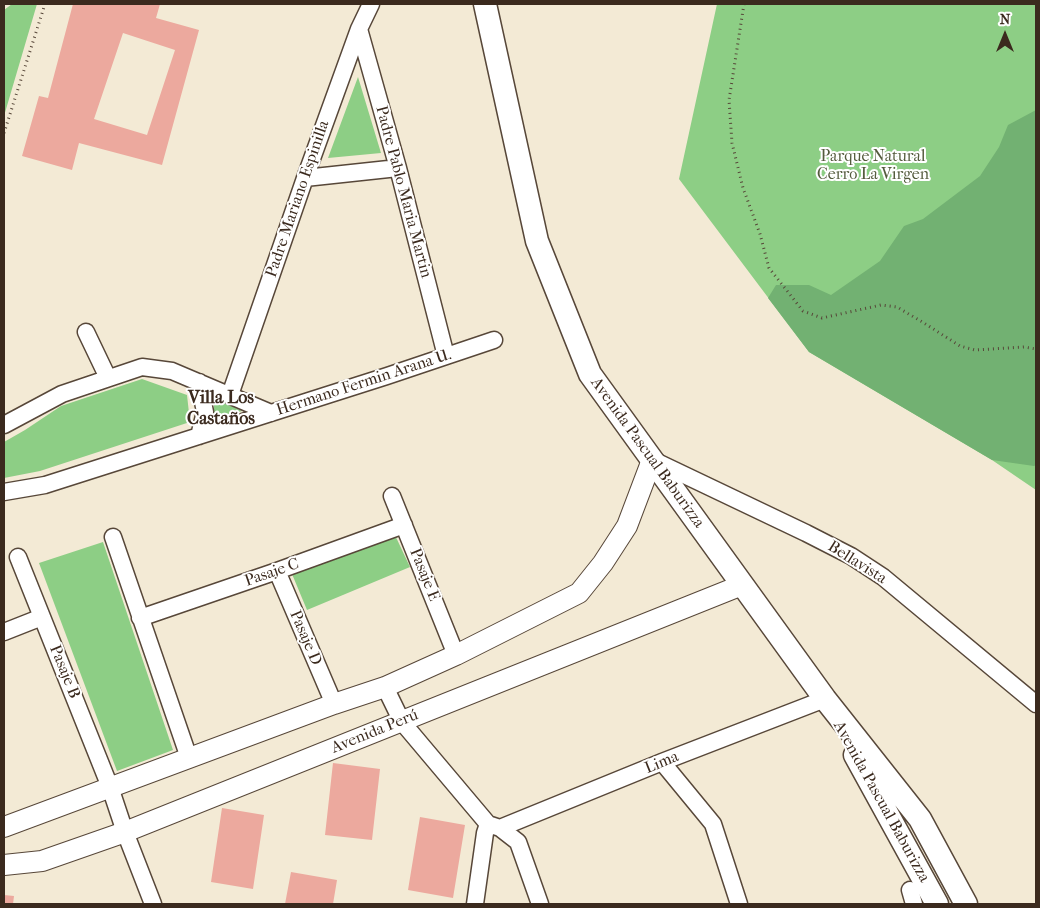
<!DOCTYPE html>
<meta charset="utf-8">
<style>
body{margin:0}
#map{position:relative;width:1040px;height:908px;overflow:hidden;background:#f3ead5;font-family:"IM FELL French Canon",serif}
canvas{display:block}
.frame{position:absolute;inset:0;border:5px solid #3b2a1e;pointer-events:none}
.north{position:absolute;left:980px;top:10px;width:50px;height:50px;-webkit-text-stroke:4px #fff;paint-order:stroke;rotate:0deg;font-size:14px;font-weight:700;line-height:20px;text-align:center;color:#3b2a1e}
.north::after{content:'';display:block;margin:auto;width:18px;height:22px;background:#3b2a1e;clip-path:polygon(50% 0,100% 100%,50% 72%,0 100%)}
</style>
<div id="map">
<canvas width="1040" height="908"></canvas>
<div class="frame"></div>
<div class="north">N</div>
</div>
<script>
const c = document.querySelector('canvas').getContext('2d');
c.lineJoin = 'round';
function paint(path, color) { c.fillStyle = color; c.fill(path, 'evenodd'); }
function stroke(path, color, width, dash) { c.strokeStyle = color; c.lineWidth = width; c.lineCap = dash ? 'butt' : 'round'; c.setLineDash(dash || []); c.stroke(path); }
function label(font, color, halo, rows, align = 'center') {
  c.font = font + ' "IM FELL French Canon",serif'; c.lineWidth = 4; c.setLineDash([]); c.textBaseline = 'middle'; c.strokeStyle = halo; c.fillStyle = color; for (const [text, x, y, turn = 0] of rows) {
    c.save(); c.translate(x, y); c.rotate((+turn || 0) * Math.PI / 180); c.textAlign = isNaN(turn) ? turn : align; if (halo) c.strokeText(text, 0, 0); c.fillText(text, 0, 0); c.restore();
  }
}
const green = new Path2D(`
 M 12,4 L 37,4 L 4,116 L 4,10 Z
 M 717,4 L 1036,4 L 1036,490 L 992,460 L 809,352 L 679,179 Z
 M 358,77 L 381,153 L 328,158 Z
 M 142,379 L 187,395 L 190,422 L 40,471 L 4,478 L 4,442 L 25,430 L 61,406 Z
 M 214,398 L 242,411 L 214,419 Z
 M 394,533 L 410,567 L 307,610 L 292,574 Z
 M 103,542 L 173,750 L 117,771 L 39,563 Z`);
const forest = new Path2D(`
 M 1036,110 L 1036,465 L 1034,466 L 992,460 L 809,352 L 768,298 L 776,285 L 809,285 L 831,295 L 880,261 L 904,226 L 923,219 L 980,176 L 999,147 L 1008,125 Z`);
const building = new Path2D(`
 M 73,4 L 160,4 L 156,18 L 199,30 L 162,165 L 79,143 L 72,170 L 22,156 L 39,96 L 48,98 ZM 123,33 L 175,50 L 147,135 L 94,119 Z
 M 333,763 L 380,769 L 372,840 L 325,835 Z
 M 222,808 L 264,815 L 253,889 L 211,882 Z
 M 420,817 L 465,825 L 453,898 L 408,890 Z
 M 291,872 L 337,880 L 333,904 L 285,904 Z
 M 4,895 L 14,896 L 13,904 L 4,904 Z`);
const path = new Path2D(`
 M 744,4 L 729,100 L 732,143 L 743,188 L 760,234 L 769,268 L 803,311 L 822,318 L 881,305 L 897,307 L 924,323 L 960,346 L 975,350 L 1024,347 L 1036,349
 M 4,133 L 45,4`);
const minor = new Path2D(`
 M 359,29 L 398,168 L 446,356
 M 305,178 L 398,168
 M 86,332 L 108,378
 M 230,395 L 305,178 L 359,29 L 371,4
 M 4,425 L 62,394 L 142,367 L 172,371 L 271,413
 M 199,436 L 205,412 L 199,382
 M 655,461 L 806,533 L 851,556 L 883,577 L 1036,704
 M 4,492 L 45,485 L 387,376 L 494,340
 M 392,496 L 456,655
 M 113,537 L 189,758
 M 18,557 L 110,787 L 125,832 L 153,904
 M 277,571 L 334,704
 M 140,618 L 277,571 L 404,525
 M 4,632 L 42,617
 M 385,687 L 402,722 L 488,824 L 500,828 L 518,842 L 540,904
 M 662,762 L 713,824 L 739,904
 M 500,828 L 662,762 L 825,699
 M 910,890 L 914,904
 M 475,904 L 485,833 L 488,824`);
const tertiary = new Path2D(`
 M 4,827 L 334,704 L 385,687 L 456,655 L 579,593 L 603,563 L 627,526 L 652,460
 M 4,865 L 42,861 L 125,832 L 742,585`);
const secondary = new Path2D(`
 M 485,4 L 537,241 L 590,374 L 825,699 L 920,819 L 966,904
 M 855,755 L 937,904`);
const parkNames = [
 ["Parque Natural",873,157],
 ["Cerro La Virgen",873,175]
];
const streetNames = [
 ["Padre Pablo Maria Martin",403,192,75],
 ["Padre Mariano Espinilla",298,199,-71],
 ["Hermano Fermin Arana U.",364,383,-18],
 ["Avenida Pascual Baburizza",647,453,54],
 ["Bellavista",857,563,32],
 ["Pasaje C",272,573,-19],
 ["Pasaje E",424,575,68],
 ["Pasaje D",305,638,67],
 ["Pasaje B",64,672,68],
 ["Avenida Perú",375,732,-22],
 ["Lima",662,763,-22],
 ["Avenida Pascual Baburizza",881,802,61]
];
const neighbourhoodNames = [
 ["Villa Los",221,399],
 ["Castaños",221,420]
];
paint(green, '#8dce85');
paint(forest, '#72b172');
paint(building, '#eca99e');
stroke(minor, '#574739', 19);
stroke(tertiary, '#574739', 22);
stroke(secondary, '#574739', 25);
stroke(path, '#574739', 3, [1, 4]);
stroke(minor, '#fff', 16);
stroke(tertiary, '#fff', 20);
stroke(secondary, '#fff', 22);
label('16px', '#545b3d', '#fff', parkNames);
label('16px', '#3b2a1e', '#fff', streetNames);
label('bold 18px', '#3b2a1e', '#fff', neighbourhoodNames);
</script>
